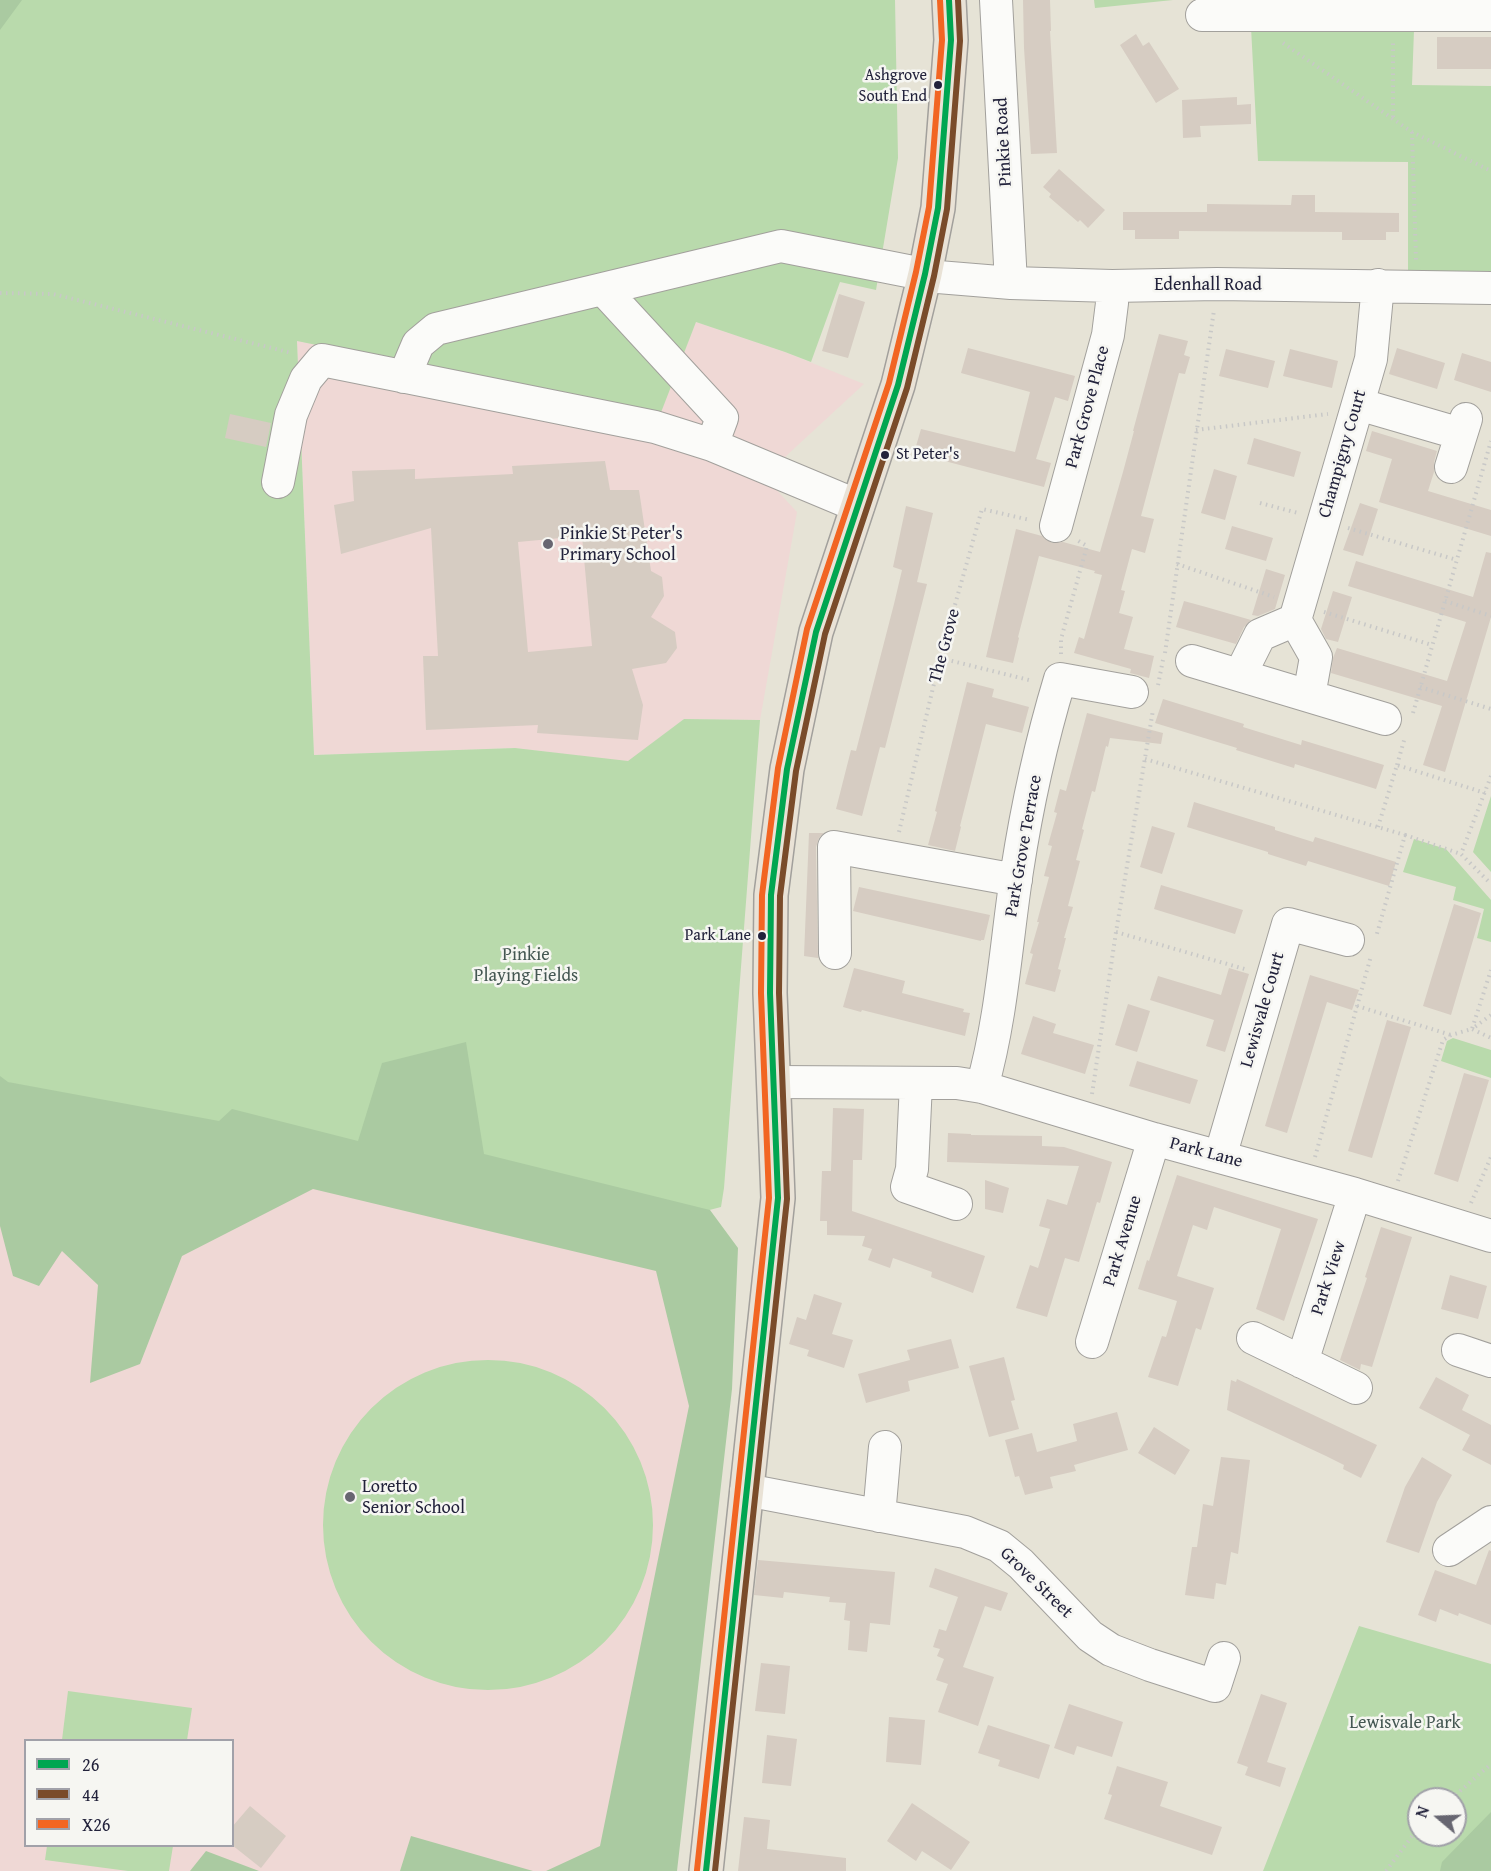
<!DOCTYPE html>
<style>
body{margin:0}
#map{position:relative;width:1491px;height:1871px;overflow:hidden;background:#e6e3d6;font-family:"Gentium Book Plus",serif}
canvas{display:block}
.legend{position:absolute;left:24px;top:1739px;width:210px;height:108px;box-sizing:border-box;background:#f6f6f2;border:2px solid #a1a1a9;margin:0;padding:8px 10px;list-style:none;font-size:18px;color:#22223b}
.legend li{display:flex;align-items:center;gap:12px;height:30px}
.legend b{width:30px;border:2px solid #a1a1a9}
.north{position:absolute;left:1407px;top:1787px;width:60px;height:60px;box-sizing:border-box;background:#f6f6f2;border:2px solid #a1a1a9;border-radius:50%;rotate:289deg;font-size:16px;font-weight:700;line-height:24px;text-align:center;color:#22223b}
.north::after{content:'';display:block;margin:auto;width:21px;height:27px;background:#676671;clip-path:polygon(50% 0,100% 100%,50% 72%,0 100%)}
</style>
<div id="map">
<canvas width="1491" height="1871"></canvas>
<ul class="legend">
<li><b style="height:8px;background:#00a651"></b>26</li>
<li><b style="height:8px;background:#7a4b2a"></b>44</li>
<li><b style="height:8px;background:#f26522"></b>X26</li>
</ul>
<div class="north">N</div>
</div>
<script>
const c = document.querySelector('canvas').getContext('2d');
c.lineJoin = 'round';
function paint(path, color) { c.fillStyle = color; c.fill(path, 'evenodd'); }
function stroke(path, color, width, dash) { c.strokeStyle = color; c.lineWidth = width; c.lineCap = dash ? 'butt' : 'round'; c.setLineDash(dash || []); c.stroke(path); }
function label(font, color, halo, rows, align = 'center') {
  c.font = font + ' "Gentium Book Plus",serif'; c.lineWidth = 5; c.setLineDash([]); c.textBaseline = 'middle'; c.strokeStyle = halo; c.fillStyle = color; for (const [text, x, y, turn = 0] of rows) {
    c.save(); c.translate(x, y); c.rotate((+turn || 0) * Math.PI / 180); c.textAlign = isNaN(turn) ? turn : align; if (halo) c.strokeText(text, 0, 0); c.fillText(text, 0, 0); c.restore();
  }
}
const built = new Path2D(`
 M 696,322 L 785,352 L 864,384 L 785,457 L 773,486 L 797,512 L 760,720 L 684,719 L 629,762 L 515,748 L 314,755 L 297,341 L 659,415 Z
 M 0,1081 L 727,1253 L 658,1871 L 0,1871 ZM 26,1740 L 232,1740 L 232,1846 L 26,1846 Z`);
const green = new Path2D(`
 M 0,0 L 895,0 L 898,158 L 876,290 L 840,282 L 811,362 L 785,352 L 696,322 L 660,415 L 297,341 L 314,755 L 515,748 L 628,761 L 684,719 L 760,720 L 724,1188 L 721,1207 L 690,1215 L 0,1081 Z
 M 1094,0 L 1173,0 L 1095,8 Z
 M 1251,27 L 1414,30 L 1412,85 L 1491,86 L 1491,276 L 1408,275 L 1408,162 L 1258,161 Z
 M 1491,796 L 1491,872 L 1473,852 Z
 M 1414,839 L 1446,849 L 1491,900 L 1491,942 L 1477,938 L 1484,909 L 1453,900 L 1456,887 L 1403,872 Z
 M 1453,1038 L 1491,1050 L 1491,1078 L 1441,1061 L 1447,1041 Z
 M323 1525a165 165 0 1 1 330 0a165 165 0 1 1-330 0Z
 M 1359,1626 L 1491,1664 L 1491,1871 L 1263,1871 ZM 1419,1799 L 1455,1799 L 1455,1835 L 1419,1835 Z
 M 68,1691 L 192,1708 L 187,1740 L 62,1740 Z
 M 47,1846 L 173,1846 L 169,1871 L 128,1871 L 45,1860 Z`);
const forest = new Path2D(`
 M 0,0 L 22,0 L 0,30 Z
 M 466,1042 L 484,1154 L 710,1210 L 738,1248 L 732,1389 L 677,1871 L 546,1871 L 600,1846 L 689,1406 L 656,1271 L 313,1189 L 182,1256 L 140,1364 L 90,1383 L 98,1285 L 62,1251 L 39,1286 L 13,1276 L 0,1226 L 0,1076 L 8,1082 L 219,1121 L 232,1109 L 358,1141 L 382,1063 Z
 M 1491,1812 L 1491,1871 L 1440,1871 L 1442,1862 Z
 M 411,1836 L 533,1871 L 400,1871 Z
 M 206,1851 L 259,1871 L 190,1871 Z`);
const building = new Path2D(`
 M 1023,0 L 1050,0 L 1051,31 L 1050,31 L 1057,153 L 1031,154 L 1024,48 Z
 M 1136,34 L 1143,46 L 1149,42 L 1179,89 L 1156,103 L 1120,45 Z
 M 1437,37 L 1491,37 L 1491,69 L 1437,69 Z
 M 1237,97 L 1237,105 L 1251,104 L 1251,124 L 1200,126 L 1201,137 L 1183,138 L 1182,100 Z
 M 1059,169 L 1105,210 L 1088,228 L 1080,220 L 1078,222 L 1049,197 L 1051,194 L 1043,187 Z
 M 1292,195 L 1315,195 L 1315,212 L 1399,213 L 1399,232 L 1386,232 L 1386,240 L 1342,240 L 1342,232 L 1179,231 L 1179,239 L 1135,239 L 1135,230 L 1123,230 L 1123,212 L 1207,212 L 1207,204 L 1291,205 Z
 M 839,294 L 865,302 L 848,358 L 822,351 Z
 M 1159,334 L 1188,341 L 1184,355 L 1190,357 L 1185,374 L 1179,373 L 1141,516 L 1154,519 L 1145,553 L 1132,549 L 1121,590 L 1125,591 L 1119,613 L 1133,617 L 1124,649 L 1154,656 L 1149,678 L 1130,673 L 1131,669 L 1074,653 L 1079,637 L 1084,639 L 1102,575 L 1094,573 L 1095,571 L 1039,556 L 1018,637 L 1019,638 L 1013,663 L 986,657 L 1016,529 L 1042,536 L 1052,543 L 1063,542 L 1100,552 L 1123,472 L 1134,431 L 1133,431 Z
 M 968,348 L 1075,376 L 1068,401 L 1055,397 L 1036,459 L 1051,463 L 1044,487 L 914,453 L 921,429 L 1015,452 L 1030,392 L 961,373 Z
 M 1397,348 L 1445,363 L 1437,389 L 1389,374 Z
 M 1226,349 L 1275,361 L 1268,388 L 1219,376 Z
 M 1290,349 L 1338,361 L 1332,388 L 1283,376 Z
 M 1462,353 L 1491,362 L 1491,392 L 1454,380 Z
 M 230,414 L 271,423 L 266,447 L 225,438 Z
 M 1372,431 L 1437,451 L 1434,462 L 1434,472 L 1428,491 L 1491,510 L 1491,536 L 1379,502 L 1392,459 L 1366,451 Z
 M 1254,438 L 1301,452 L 1294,477 L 1247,464 Z
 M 605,461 L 610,490 L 639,490 L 651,571 L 662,577 L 664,596 L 651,617 L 675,632 L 677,648 L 666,663 L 632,669 L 643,705 L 638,740 L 537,733 L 538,725 L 426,730 L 423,656 L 438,656 L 431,528 L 341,554 L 334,505 L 354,501 L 352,471 L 415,469 L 415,479 L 513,474 L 512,466 ZM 582,536 L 592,646 L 528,652 L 518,542 Z
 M 1214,469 L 1237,476 L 1225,520 L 1201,513 Z
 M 1360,503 L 1378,509 L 1363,556 L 1343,550 Z
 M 906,506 L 933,513 L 917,582 L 927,584 L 885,748 L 880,747 L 862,816 L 836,809 L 851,750 L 856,751 L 894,604 L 902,570 L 893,567 Z
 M 1232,526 L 1273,538 L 1266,561 L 1225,549 Z
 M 1486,552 L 1491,553 L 1491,617 L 1445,772 L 1423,765 L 1442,706 L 1331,673 L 1333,658 L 1337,648 L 1447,681 L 1466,622 L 1348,586 L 1356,561 L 1473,597 Z
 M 1266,569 L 1285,575 L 1275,609 L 1258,616 L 1252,615 Z
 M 1333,591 L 1352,597 L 1338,642 L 1326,639 L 1321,629 Z
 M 1184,601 L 1206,607 L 1251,620 L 1244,627 L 1236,644 L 1176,627 Z
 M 967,682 L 994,689 L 992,697 L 1029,707 L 1022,733 L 986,724 L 960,826 L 961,827 L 955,851 L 928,845 L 937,812 L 935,811 Z
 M 1163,699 L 1244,724 L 1243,727 L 1301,745 L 1302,740 L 1384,765 L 1376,789 L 1295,764 L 1294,768 L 1236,750 L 1237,748 L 1155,723 Z
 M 1087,713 L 1163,733 L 1161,744 L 1110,738 L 1108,747 L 1106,746 L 1095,792 L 1092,791 L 1082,829 L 1084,830 L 1076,860 L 1080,861 L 1068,906 L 1073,907 L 1064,938 L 1066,938 L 1058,969 L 1061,970 L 1055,992 L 1025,984 L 1033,954 L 1030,953 L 1039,922 L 1037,922 L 1049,877 L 1044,876 L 1052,846 L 1048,845 L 1057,813 L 1054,812 L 1060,789 L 1066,791 Z
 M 1194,802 L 1275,827 L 1275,830 L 1313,842 L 1315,837 L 1396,862 L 1389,886 L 1308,861 L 1306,866 L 1268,854 L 1268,852 L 1187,827 Z
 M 1152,826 L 1175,833 L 1162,874 L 1140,867 Z
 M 809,833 L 824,833 L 819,838 L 816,847 L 818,958 L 804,956 Z
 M 1161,885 L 1243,910 L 1235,934 L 1154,909 Z
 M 859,887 L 990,915 L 984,940 L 981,940 L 981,941 L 853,911 Z
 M 1454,904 L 1481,913 L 1451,1015 L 1423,1006 Z
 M 854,968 L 905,981 L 902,993 L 964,1009 L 963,1012 L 970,1013 L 965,1036 L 862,1010 L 861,1012 L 843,1007 Z
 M 1229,968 L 1249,974 L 1225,1052 L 1206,1046 L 1214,1020 L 1150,1000 L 1158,976 L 1221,995 Z
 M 1310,975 L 1359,990 L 1352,1010 L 1327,1002 L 1287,1133 L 1265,1126 Z
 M 1128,1004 L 1150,1011 L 1137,1052 L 1115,1045 Z
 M 1033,1016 L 1056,1024 L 1053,1033 L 1094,1045 L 1085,1074 L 1021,1054 Z
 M 1387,1020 L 1411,1027 L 1372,1158 L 1348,1151 Z
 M 1137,1061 L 1198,1080 L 1190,1104 L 1129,1086 Z
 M 1464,1073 L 1489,1080 L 1458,1182 L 1434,1174 Z
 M 833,1108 L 864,1109 L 862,1160 L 853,1160 L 852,1211 L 985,1256 L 973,1293 L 931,1277 L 932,1272 L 893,1258 L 890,1268 L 868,1260 L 872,1249 L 862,1246 L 865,1236 L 827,1235 L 827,1221 L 820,1221 L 822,1171 L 831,1171 Z
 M 948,1133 L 971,1134 L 971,1135 L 1042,1136 L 1042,1146 L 1064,1147 L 1112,1162 L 1100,1203 L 1097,1202 L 1079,1262 L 1065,1258 L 1047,1317 L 1016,1308 L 1030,1265 L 1038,1268 L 1050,1229 L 1039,1226 L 1047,1199 L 1067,1205 L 1079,1166 L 947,1162 Z
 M 1177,1175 L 1318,1219 L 1284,1321 L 1256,1309 L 1281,1229 L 1214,1207 L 1207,1230 L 1193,1225 L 1177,1276 L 1214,1288 L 1201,1330 L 1196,1328 L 1178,1386 L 1148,1377 L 1162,1336 L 1166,1337 L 1177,1301 L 1138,1289 L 1147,1260 L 1149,1261 Z
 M 985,1180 L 1009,1188 L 1003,1213 L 985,1209 Z
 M 1381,1227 L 1412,1237 L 1372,1367 L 1361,1364 L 1360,1370 L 1340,1360 L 1367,1278 L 1365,1277 Z
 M 1450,1275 L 1487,1286 L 1478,1319 L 1441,1309 Z
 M 814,1294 L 842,1303 L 832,1334 L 853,1340 L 844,1368 L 807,1356 L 809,1350 L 789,1344 L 797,1317 L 806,1320 Z
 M 951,1339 L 959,1368 L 908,1381 L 910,1391 L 866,1403 L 858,1374 L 910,1360 L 907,1350 Z
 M 1004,1357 L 1015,1400 L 1011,1401 L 1019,1429 L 989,1437 L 969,1366 Z
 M 1436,1377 L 1469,1395 L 1462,1410 L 1491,1425 L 1491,1465 L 1462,1450 L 1470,1435 L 1419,1408 Z
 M 1237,1379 L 1377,1445 L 1361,1478 L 1343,1469 L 1344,1465 L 1326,1456 L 1227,1410 L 1231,1380 L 1236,1382 Z
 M 1117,1412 L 1128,1450 L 1074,1465 L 1076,1471 L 1050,1477 L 1053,1488 L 1025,1495 L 1019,1476 L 1015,1477 L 1005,1440 L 1032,1433 L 1037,1452 L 1077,1441 L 1073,1424 Z
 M 1154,1427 L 1190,1450 L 1175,1475 L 1138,1453 Z
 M 1221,1457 L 1250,1460 L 1238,1554 L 1231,1552 L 1226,1585 L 1216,1583 L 1214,1599 L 1185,1595 L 1192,1547 L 1197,1547 L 1203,1504 L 1213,1506 Z
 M 1422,1457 L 1452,1475 L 1437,1502 L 1419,1553 L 1386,1542 L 1405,1487 Z
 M 1489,1550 L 1491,1551 L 1491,1625 L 1459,1613 L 1458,1616 L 1440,1609 L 1436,1622 L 1418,1615 L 1435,1570 L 1476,1585 Z
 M 758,1560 L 895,1572 L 890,1625 L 870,1623 L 867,1652 L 848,1650 L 850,1621 L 844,1620 L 846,1603 L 829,1602 L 830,1597 L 784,1592 L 783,1598 L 754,1595 Z
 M 935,1568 L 1008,1593 L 1001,1611 L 985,1606 L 963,1667 L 994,1677 L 978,1726 L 938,1712 L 948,1684 L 936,1680 L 944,1659 L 937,1656 L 940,1649 L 933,1647 L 939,1629 L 946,1631 L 958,1597 L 929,1587 Z
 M 761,1663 L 790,1666 L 785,1714 L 755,1711 Z
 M 1261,1694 L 1287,1703 L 1267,1762 L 1286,1768 L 1280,1787 L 1245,1775 L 1248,1767 L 1237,1763 Z
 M 1069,1704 L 1123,1722 L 1112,1757 L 1077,1746 L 1074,1755 L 1054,1748 Z
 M 889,1717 L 925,1720 L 921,1765 L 886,1762 Z
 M 988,1725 L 1050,1745 L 1039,1779 L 998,1766 L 1000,1760 L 978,1753 Z
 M 767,1735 L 797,1739 L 791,1786 L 762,1783 Z
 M 1117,1766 L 1168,1782 L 1160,1806 L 1222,1827 L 1212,1855 L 1104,1819 L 1112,1795 L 1108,1794 Z
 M 912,1803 L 970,1842 L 951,1870 L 922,1851 L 916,1861 L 887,1841 Z
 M 250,1806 L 286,1836 L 261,1868 L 232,1845 L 232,1827 Z
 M 744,1817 L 770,1820 L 767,1849 L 846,1858 L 846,1871 L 738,1871 Z`);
const path = new Path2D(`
 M 1283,43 L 1412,132 L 1491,171
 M 1393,117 L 1393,41
 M 1412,132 L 1416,260
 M 0,293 L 53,294 L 292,353
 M 1196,430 L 1328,414
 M 1260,503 L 1298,513
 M 1348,528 L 1457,560
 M 1177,564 L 1274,597
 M 1445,601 L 1491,616
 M 1324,612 L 1432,645
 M 1165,653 L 1214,310
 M 1061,654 L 1061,639 L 1087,546 L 1077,540
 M 940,658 L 1033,681
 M 1158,685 L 1163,660
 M 1420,687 L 1491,709
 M 1413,713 L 1491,441
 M 1145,759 L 1405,835 L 1376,937
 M 1397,765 L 1405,737
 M 1491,776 L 1461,854 L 1491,884
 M 1378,827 L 1397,765 L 1485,793
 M 899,832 L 940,658 L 982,509 L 1030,520
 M 1405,835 L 1461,854
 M 1116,932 L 1248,970
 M 1357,1006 L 1451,1035
 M 1491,1015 L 1472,1029 L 1491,1038
 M 1092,1094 L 1116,932 L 1153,710
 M 1315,1157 L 1371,956
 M 1398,1181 L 1443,1040 L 1451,1035 L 1472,1029 L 1491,970
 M 1471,1203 L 1491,1157
 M 1451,1799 L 1491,1764
 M 1386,1871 L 1419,1827`);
const minor = new Path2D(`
 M 996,0 L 1011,283
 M 1202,15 L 1491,15
 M 603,289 L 722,418 L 712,445
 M 404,377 L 418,344 L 436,329 L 781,246 L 938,277 L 1011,283 L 1112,286 L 1217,284 L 1491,288
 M 1358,404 L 1461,434
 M 1451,467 L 1466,419
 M 278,482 L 291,415 L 306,379 L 322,360 L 655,427 L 712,445 L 858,506
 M 1056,526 L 1108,335 L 1112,303 L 1112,286
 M 1192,661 L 1385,719
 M 1240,675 L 1260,635 L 1295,620
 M 1309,696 L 1316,657 L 1295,620 L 1371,359 L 1378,285
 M 835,953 L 834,847 L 1016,880
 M 774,1082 L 957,1083 L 982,1087 L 1154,1139 L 1355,1194 L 1491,1236
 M 916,1083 L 912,1169 L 907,1187 L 956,1204
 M 982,1087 C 1002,1017 1006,943 1017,871 C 1027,806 1041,742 1060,679 L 1132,692
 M 1220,1157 L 1288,924 L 1348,940
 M 1253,1338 L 1356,1388
 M 1092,1342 L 1154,1139
 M 1458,1350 L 1491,1361
 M 1302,1362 L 1355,1194
 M 746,1492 L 762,1493 L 965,1532 L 999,1546 L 1021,1564 L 1090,1636 L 1111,1650 L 1150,1665 L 1215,1686 L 1224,1658
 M 879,1516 L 885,1447
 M 1449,1550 L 1491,1522`);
const major = new Path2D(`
 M 706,1871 L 778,1198 L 770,993 L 771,895 L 787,769 L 816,632 L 898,385 L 925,274 L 938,208 L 951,40 L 949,0`);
const bus1 = new Path2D(`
 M 706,1871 L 778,1198 L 770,993 L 771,895 L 787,769 L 816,632 L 898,385 L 925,274 L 938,208 L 951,40 L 949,0`);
const bus2 = new Path2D(`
 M 715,1871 L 787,1199 L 779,993 L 780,896 L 796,771 L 825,634 L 907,388 L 934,276 L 947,209 L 960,41 L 958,0`);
const bus3 = new Path2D(`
 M 697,1870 L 769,1198 L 761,993 L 762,895 L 778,768 L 807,629 L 889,383 L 916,272 L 929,207 L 942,40 L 940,0`);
const markers = [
 [938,85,5,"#22223b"],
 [885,455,5,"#22223b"],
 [548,544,6,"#676671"],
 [762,936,5,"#22223b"],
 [350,1497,6,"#676671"]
];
const busNames = [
 ["Ashgrove",927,76],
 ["South End",927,97],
 ["St Peter's",896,455,"left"],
 ["Park Lane",751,936]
];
const streetNames = [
 ["Pinkie Road",1004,142,-93],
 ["Edenhall Road",1208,285],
 ["Park Grove Place",1088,407,-75],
 ["Champigny Court",1343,454,-74],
 ["The Grove",945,646,-75],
 ["Park Grove Terrace",1024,846,-80],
 ["Lewisvale Court",1263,1010,-74],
 ["Park Lane",1206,1153,15],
 ["Park Avenue",1123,1241,-73],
 ["Park View",1329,1278,-72],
 ["Grove Street",1036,1583,44]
];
const poiNames = [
 ["Pinkie St Peter's",560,534],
 ["Primary School",560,555],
 ["Loretto",362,1487],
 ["Senior School",362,1508]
];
const parkNames = [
 ["Pinkie",526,955],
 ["Playing Fields",526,976],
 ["Lewisvale Park",1405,1723]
];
paint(built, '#efd8d5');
paint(green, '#b9daac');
paint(forest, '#aacaa1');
paint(building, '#d6ccc2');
stroke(minor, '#a2a09c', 34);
stroke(major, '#a2a09c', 36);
stroke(path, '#c8c8c7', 4, [1.5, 4.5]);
stroke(minor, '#fbfbf9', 32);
stroke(major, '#e9e2d6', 33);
stroke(bus1, '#00a651', 6);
stroke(bus2, '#7a4b2a', 6);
stroke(bus3, '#f26522', 6);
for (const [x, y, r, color] of markers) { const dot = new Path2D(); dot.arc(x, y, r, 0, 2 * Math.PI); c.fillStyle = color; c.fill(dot); stroke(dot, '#f6f6f2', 2); }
label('16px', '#22223b', '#f6f6f2', busNames, 'right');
label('18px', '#22223b', '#f6f6f2', streetNames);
label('18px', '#22223b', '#f6f6f2', poiNames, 'left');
label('18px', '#445752', '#f6f6f2', parkNames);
</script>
